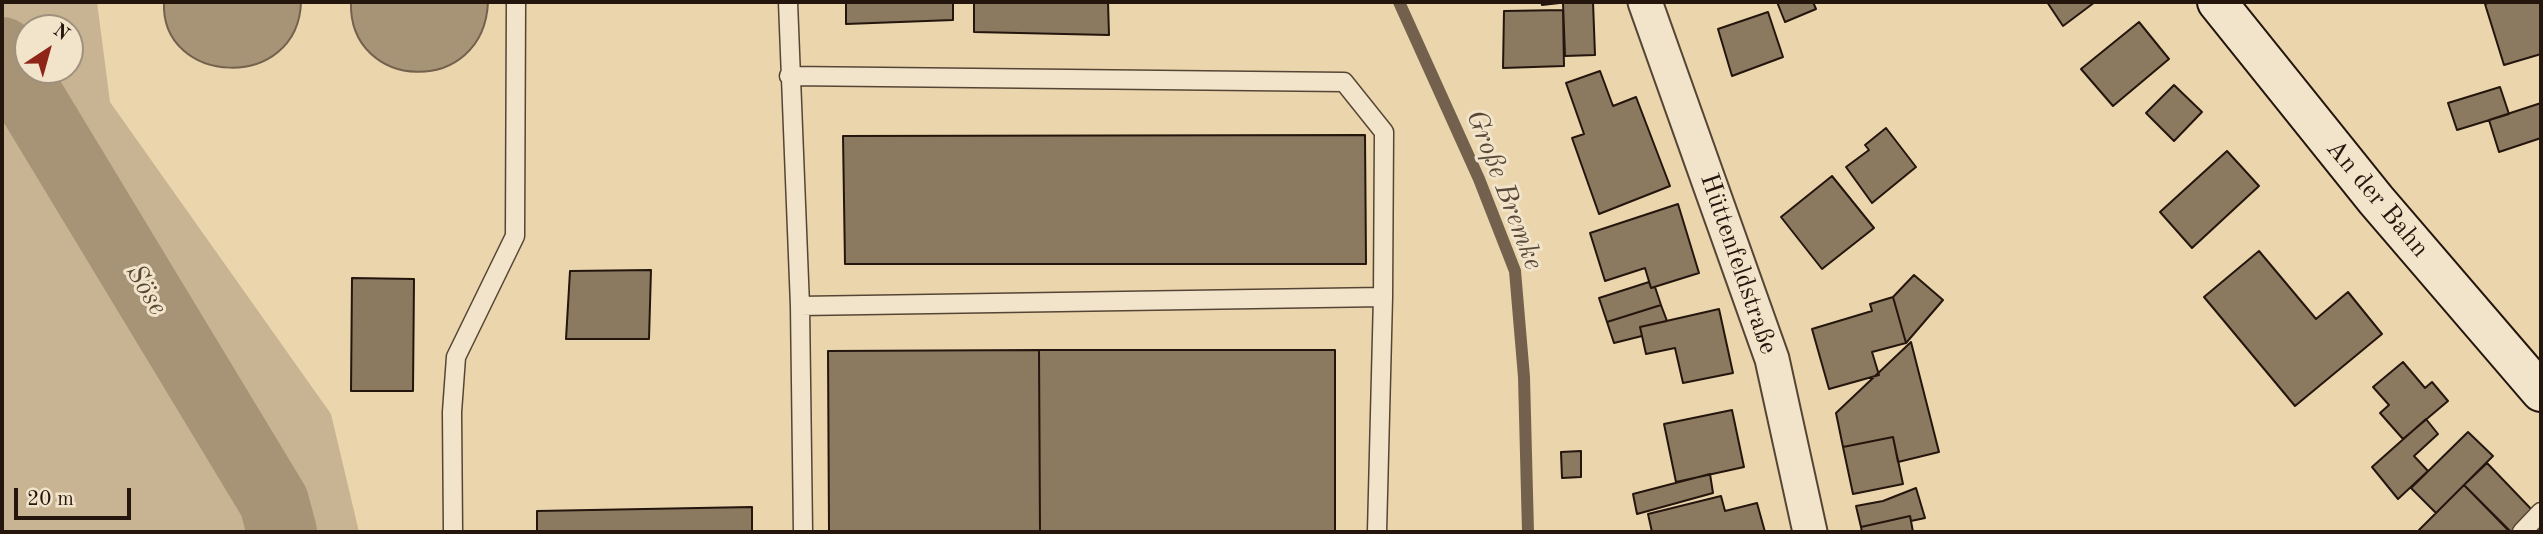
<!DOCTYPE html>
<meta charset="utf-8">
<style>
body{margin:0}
#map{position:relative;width:2543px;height:534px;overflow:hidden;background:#ead5ad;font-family:"Old Standard TT",serif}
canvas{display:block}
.frame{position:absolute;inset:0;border:4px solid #24150d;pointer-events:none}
.north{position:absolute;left:14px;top:14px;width:70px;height:70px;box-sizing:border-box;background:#f1e4ca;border:2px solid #9f917e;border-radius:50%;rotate:36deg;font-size:19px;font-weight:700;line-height:28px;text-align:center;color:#24150d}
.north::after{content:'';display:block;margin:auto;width:24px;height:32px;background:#8f2418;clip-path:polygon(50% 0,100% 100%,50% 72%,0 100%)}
.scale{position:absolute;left:14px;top:488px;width:117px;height:32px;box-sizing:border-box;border:4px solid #24150d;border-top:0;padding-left:9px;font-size:21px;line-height:24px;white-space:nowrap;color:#24150d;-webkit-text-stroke:5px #f1e4ca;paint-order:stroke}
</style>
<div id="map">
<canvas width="2543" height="534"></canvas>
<div class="frame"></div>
<div class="north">N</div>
<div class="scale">20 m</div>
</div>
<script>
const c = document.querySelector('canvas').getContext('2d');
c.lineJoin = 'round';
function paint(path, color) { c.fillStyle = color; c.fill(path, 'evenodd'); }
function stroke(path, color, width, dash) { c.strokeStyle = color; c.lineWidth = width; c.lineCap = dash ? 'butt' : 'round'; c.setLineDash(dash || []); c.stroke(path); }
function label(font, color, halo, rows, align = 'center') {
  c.font = font + ' "Old Standard TT",serif'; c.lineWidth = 6; c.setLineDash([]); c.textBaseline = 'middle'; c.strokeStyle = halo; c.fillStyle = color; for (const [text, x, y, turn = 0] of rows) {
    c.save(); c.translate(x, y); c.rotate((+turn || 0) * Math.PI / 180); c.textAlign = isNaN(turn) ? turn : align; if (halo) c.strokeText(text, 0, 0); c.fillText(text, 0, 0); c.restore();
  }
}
const green = new Path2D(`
 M 2,2 L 97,2 L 110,102 L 331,414 L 359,532 L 2,532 ZM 28,28 L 70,28 L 70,70 L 28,70 Z`);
const water = new Path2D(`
 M 164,2 L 301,2 C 298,93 160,86 164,2 Z
 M 351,2 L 488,2 C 484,98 348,92 351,2 Z`);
const stream = new Path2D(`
 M 1399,2 L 1479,179 L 1515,271 L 1524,377 L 1528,532`);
const river = new Path2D(`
 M 2,52 L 274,502 L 282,532`);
const building = new Path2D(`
 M 846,2 L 953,2 L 953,20 L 846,24 Z
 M 974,2 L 1108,2 L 1109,35 L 974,32 Z
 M 1541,2 L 1568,2 L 1542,5 Z
 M 1593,2 L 1595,55 L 1565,56 L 1563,3 Z
 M 1777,2 L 1813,2 L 1816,9 L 1785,22 Z
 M 2047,2 L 2095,2 L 2063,26 Z
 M 2491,2 L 2541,2 L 2541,54 L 2504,65 L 2485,4 Z
 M 1563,10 L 1564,66 L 1503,68 L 1504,11 Z
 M 1768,12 L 1783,57 L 1732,76 L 1718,29 Z
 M 2139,22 L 2169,59 L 2113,106 L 2081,69 Z
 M 1600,71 L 1613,106 L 1636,97 L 1670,186 L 1599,214 L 1572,138 L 1584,134 L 1566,83 Z
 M 2174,85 L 2202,112 L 2174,141 L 2146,113 Z
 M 2500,87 L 2509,114 L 2457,130 L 2448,103 Z
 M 2541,103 L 2541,138 L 2499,152 L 2489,120 Z
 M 1886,128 L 1916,167 L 1872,203 L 1846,167 L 1869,150 L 1865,145 Z
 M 1365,135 L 1366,264 L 845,264 L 843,136 Z
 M 2227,151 L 2259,186 L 2192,248 L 2160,212 Z
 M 1832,176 L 1874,228 L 1822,269 L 1781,217 Z
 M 1678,204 L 1699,273 L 1651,288 L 1645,268 L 1605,281 L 1590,233 Z
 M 2259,251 L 2316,319 L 2348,292 L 2382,334 L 2295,406 L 2204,297 Z
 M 651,270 L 649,339 L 566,339 L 570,271 Z
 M 1914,275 L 1943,300 L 1906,343 L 1893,297 Z
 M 352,278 L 414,279 L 413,391 L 351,391 Z
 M 1649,282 L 1651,288 L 1655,287 L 1661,305 L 1607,322 L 1599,298 Z
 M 1893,297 L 1906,343 L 1872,352 L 1879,375 L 1829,389 L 1812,329 L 1872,311 L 1870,304 Z
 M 1661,305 L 1667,321 L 1640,327 L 1642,336 L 1614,343 L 1607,322 Z
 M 1719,309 L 1733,373 L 1683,383 L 1675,348 L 1646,354 L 1640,327 Z
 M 1911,342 L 1939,452 L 1898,462 L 1893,437 L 1843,447 L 1836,413 Z
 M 1039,350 L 1040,532 L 829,532 L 828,351 Z
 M 1039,350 L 1335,350 L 1335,532 L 1040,532 Z
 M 2403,362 L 2425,388 L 2432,382 L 2448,401 L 2403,439 L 2380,413 L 2389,405 L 2373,387 Z
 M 1732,410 L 1744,467 L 1676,482 L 1664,424 Z
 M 2426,419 L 2438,434 L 2414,456 L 2428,471 L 2398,499 L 2372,467 Z
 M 2468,432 L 2493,456 L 2436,513 L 2411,488 Z
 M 1893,437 L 1903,484 L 1853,494 L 1843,447 Z
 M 1581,451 L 1581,477 L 1562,478 L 1561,452 Z
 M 2487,463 L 2533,511 L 2511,532 L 2464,485 Z
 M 1710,474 L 1713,493 L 1637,514 L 1633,494 Z
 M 2464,485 L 2510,532 L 2421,532 L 2419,530 Z
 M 1916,488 L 1925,518 L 1911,521 L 1910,516 L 1861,527 L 1856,506 L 1883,501 Z
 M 1721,496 L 1725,511 L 1757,503 L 1765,532 L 1652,532 L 1648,514 Z
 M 752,507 L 752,532 L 537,532 L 537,511 Z
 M 1910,516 L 1913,532 L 1862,532 L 1861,527 Z`);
const lane = new Path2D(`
 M 788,2 L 800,306 L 803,532
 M 789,76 L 1344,82 L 1384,132 L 1383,297 L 800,306
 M 453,532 L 452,412 L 456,357 L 515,236 L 516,2
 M 1377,532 L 1383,297
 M 2522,532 L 2541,512`);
const street = new Path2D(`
 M 1645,2 L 1772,359 L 1810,532`);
const secondary = new Path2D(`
 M 2217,2 L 2376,200 L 2541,392`);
const streetNames = [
 ["An der Bahn",2377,199,50],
 ["Hüttenfeldstraße",1738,264,71]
];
const waterNames = [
 ["Große Bremke",1504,190,69],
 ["Söse",146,290,59]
];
paint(green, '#c8b492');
paint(water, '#a79477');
stroke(water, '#73614d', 2);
stroke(stream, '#73614d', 12);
stroke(river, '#a79477', 70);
paint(building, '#8b7960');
stroke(building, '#24150d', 2);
stroke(lane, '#564535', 21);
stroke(street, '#564535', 37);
stroke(secondary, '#24150d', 42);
stroke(lane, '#f1e4ca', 18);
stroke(street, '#f1e4ca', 33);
stroke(secondary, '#f1e4ca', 38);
label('26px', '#24150d', '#f1e4ca', streetNames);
label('italic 28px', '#584837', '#f1e4ca', waterNames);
</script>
